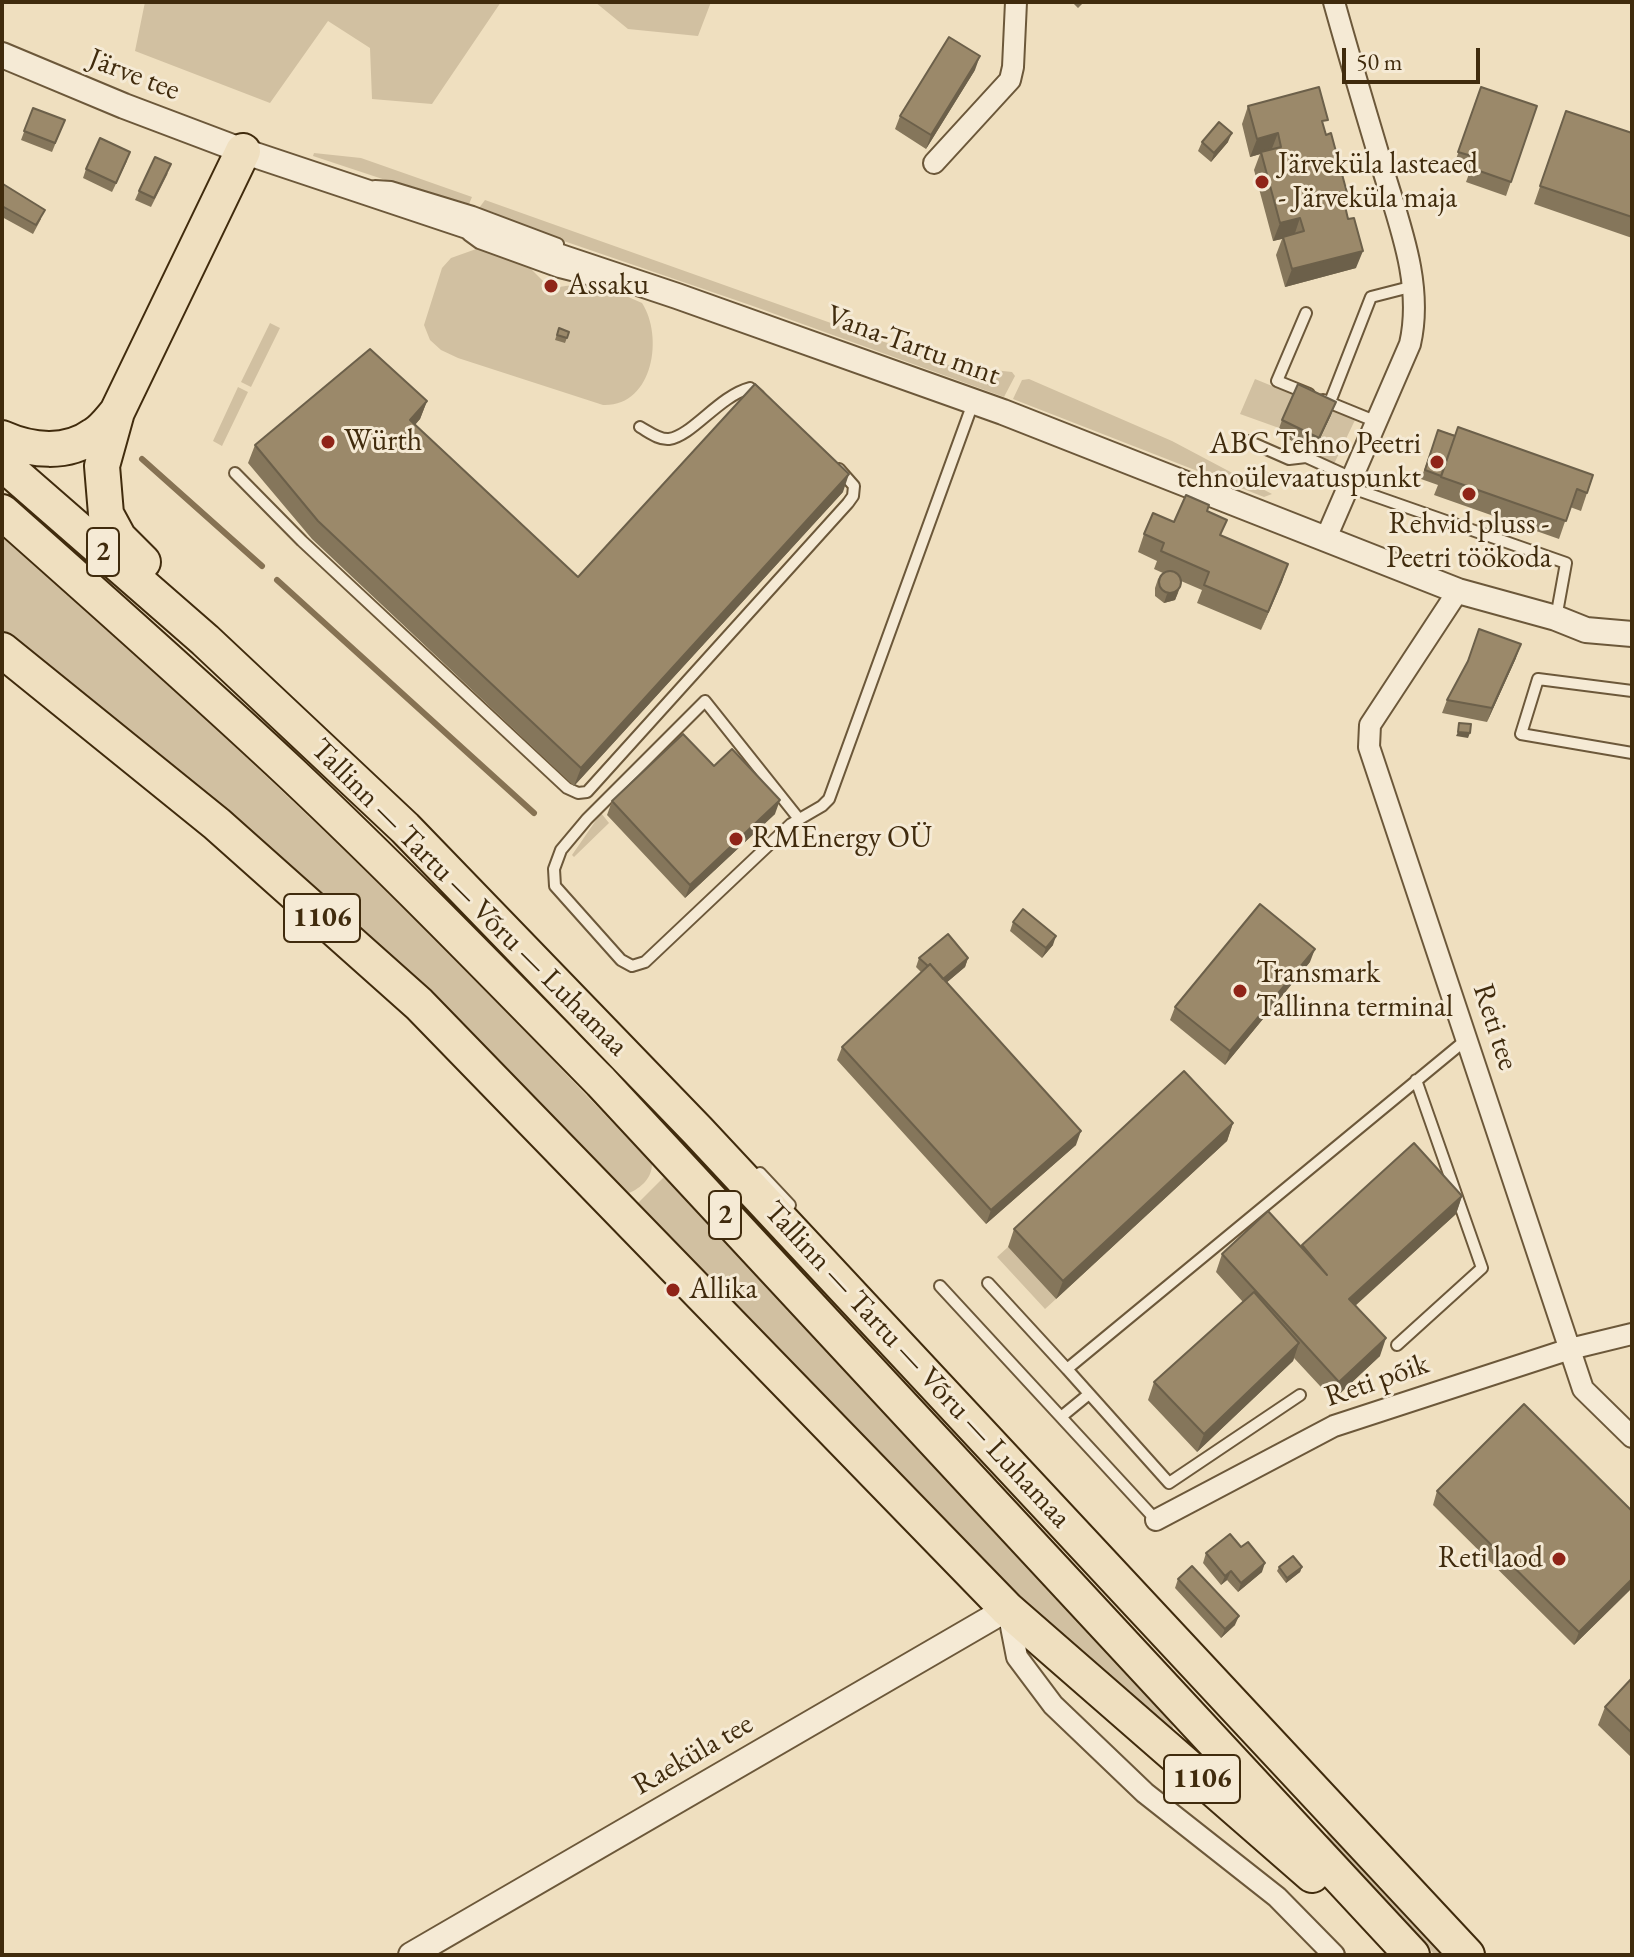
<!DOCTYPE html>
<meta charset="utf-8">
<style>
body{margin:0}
#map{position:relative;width:1634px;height:1957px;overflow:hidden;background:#efdfbf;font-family:"EB Garamond",serif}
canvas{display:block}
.frame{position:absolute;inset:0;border:4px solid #402b0d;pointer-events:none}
.scale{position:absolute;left:1342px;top:48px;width:138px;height:36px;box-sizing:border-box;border:4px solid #402b0d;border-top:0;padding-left:10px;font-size:24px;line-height:28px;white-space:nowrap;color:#402b0d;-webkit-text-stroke:6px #f5ead5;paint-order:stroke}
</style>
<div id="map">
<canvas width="1634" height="1957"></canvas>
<div class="frame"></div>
<div class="scale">50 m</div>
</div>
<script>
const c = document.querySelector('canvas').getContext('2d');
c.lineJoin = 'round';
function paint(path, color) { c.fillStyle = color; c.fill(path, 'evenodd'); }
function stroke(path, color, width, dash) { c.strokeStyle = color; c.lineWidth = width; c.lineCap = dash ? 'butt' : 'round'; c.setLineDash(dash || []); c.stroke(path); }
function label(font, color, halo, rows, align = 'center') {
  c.font = font + ' "EB Garamond",serif'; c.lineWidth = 6; c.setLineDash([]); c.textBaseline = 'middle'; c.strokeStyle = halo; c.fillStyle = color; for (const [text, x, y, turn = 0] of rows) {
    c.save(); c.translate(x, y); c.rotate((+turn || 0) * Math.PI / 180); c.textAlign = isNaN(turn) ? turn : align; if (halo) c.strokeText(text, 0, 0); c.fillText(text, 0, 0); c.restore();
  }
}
const green = new Path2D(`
 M 145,2 L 501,2 L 432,104 L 372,99 L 370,48 L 328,21 L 270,103 L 135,51 Z
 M 595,2 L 711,2 L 698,36 L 628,29 Z
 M 314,153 L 361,158 L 472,197 L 469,204 L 457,200 L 455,203 L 313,156 Z
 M 485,200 L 949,365 L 1012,372 L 1015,376 L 1004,397 L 750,305 L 494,217 L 495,213 L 479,208 Z
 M 479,248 L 526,264 L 543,281 L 542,286 L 556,290 L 559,287 C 588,282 616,291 642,303 C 664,337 653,407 603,405 L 458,358 L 441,350 L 430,340 L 424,325 L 442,268 L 451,258 Z
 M 270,323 L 280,328 L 251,387 L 241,382 Z
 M 1029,379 L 1172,441 L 1272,494 L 1264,497 L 1013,399 L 1022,380 Z
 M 1255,379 L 1355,420 L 1334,464 L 1312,455 L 1330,416 L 1279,428 L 1240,414 Z
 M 238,387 L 248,392 L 222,446 L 213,441 Z
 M 2,537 L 190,704 L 340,846 L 483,987 L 652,1164 C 652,1178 641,1188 629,1193 L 353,925 L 2,631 Z
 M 601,813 L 609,823 L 574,857 L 572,855 Z
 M 664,1177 L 1172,1722 L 1173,1728 L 1171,1731 L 1067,1649 L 636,1205 Z
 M 1008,1247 L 1056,1299 L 1045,1309 L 997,1257 Z
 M 1325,1826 L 1446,1955 L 1435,1955 L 1329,1841 Z`);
const stream = new Path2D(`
 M 142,459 L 262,566
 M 277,580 L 534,813`);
const service = new Path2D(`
 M 375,186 L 391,187 L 473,212 L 558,244
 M 468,235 L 479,243 L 559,272 L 610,285
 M 1306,313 L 1277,381 L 1309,394
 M 1323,400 L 1377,422
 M 1330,402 L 1371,297 L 1414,286
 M 640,427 C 649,432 659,440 669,439 C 692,436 719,396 750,388 L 759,396
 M 1248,441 L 1289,459 L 1306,457 L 1352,478
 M 235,473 L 302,541 L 567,788 L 578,793 L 587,792 L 848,503 L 853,496 L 854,486 L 839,469
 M 1349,487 L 1566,563 L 1556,618
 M 1632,691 L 1538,679 L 1521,734 L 1632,753
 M 799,819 L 705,701 L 587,819 L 561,850 L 554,869 L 555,886 L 621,960 L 632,966 L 645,962 L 791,824 L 822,806 L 829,799 L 973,403
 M 760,1173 L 790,1205
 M 988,1283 L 1067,1369
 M 940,1286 L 1156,1520
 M 1397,1345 L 1482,1268 L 1416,1080
 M 1300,1395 L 1169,1483 L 1067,1369 L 1467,1039
 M 1061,1417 L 1089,1394`);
const minor = new Path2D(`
 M 934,163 L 1010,80 L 1013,67 L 1016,2
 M 1326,538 L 1410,344 C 1424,283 1398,221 1381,163 C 1365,109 1349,56 1334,2
 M 1458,591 L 1370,725 L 1369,747 L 1583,1389 L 1632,1437
 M 1156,1520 L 1334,1426 L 1570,1349 L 1632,1334
 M 1008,1611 L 1017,1657 L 1053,1705 L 1145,1793 L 1277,1897 L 1334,1955`);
const tertiary = new Path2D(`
 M 2,55 L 124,106 L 243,151 L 677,296 L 1003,412 L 1458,591 L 1556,618 L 1586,630 L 1632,634
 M 411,1955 L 1007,1609`);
const trunk = new Path2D(`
 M 2,438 C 31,451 67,455 94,435 C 103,430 110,420 117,412
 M 2,463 L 205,640 L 405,828 L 698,1131 L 1467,1955
 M 2,512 C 99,598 196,684 291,773 C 397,873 499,978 601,1082 L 1412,1955
 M 143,562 L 119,538 L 106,514 L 102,466 L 117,412 L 243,151
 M 2,650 L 217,824 L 419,1004 L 1007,1609 L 1312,1875`);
const wall = new Path2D(`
 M 1072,2 L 1084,2 L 1078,8 Z
 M 975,70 L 926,149 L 895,129 L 900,116 Z
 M 1481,87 L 1537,106 L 1506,196 L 1466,182 L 1470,171 L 1454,165 Z
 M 1248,106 L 1324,129 L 1347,214 L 1356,268 L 1285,287 L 1276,255 L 1282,239 L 1273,241 L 1254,170 L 1260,154 L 1250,157 L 1242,124 Z
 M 33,108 L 65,120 L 52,152 L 21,140 Z
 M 1566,111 L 1632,133 L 1632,238 L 1534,204 Z
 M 1202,142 L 1228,142 L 1211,162 L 1198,151 Z
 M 127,161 L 112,192 L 83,178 L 86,169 Z
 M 168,173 L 151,207 L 135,200 L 139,191 Z
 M 2,186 L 41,219 L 33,234 L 2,217 Z
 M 559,328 L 569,332 L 565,343 L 555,340 Z
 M 427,401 L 420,419 L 415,425 L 578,577 L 843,492 L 574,786 L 312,539 L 248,463 L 255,445 Z
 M 1331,415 L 1314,451 L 1277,434 L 1282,420 Z
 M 1438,430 L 1593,475 L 1581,511 L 1570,507 L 1559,539 L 1434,495 L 1438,485 L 1421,479 Z
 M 1207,511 L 1221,535 L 1288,564 L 1261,630 L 1197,603 L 1202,590 L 1181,581 L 1178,593 L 1175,600 L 1164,603 L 1155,596 L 1155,588 L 1158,579 L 1163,573 L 1154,569 L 1157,561 L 1138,552 L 1144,534 Z
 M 1516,658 L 1487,722 L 1442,713 L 1447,700 L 1467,663 Z
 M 714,766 L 775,814 L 685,898 L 607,815 L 612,801 Z
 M 1013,922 L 1053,945 L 1042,958 L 1010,931 Z
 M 919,958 L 968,958 L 965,967 L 946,983 L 1076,1145 L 986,1224 L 837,1060 L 842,1047 L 921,972 L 916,967 Z
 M 1310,962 L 1225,1065 L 1170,1020 L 1175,1007 Z
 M 1233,1123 L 1227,1141 L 1056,1299 L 1008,1247 L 1014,1229 Z
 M 1462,1196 L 1456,1214 L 1355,1305 L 1380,1356 L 1333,1400 L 1294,1358 L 1293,1361 L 1197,1452 L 1148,1400 L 1154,1382 L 1243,1302 L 1216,1272 L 1222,1254 L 1301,1247 L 1302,1245 Z
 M 1437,1491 L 1632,1511 L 1632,1588 L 1574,1645 L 1433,1505 Z
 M 1206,1553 L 1262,1572 L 1238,1592 L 1227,1580 L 1221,1585 L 1203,1563 Z
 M 1279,1567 L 1302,1567 L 1300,1572 L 1286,1583 L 1277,1571 Z
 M 1178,1579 L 1235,1625 L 1221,1638 L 1175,1588 Z
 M 1632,1678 L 1632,1758 L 1598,1725 L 1605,1707 Z`);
const shadedWall = new Path2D(`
 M 980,56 L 975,70 L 926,149 L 931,135 Z
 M 1232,133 L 1228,142 L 1211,162 L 1214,153 Z
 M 1278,133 L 1271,151 L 1250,157 L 1257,139 Z
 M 1300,218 L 1294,236 L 1273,241 L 1280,223 Z
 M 1363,251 L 1356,268 L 1285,287 L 1292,269 Z
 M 427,401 L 420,419 L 403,438 L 410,420 Z
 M 1336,402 L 1331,415 L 1314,451 L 1319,438 Z
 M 849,474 L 843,492 L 574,786 L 581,768 Z
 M 1288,564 L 1282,582 L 1261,630 L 1268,612 Z
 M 1181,584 L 1175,600 L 1164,603 L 1167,594 Z
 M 1521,644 L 1516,658 L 1487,722 L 1492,708 Z
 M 1458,732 L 1470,733 L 1468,738 L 1456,736 Z
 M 780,800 L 775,814 L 685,898 L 690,885 Z
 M 1056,936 L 1053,945 L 1042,958 L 1046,948 Z
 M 1315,949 L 1310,962 L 1225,1065 L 1230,1051 Z
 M 968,958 L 965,967 L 939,989 L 942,980 Z
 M 1233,1123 L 1227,1141 L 1056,1299 L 1063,1281 Z
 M 1081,1131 L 1076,1145 L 986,1224 L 991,1210 Z
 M 1462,1196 L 1456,1214 L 1343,1317 L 1349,1299 Z
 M 1386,1338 L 1380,1356 L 1333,1400 L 1339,1382 Z
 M 1299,1343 L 1293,1361 L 1197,1452 L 1204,1434 Z
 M 1265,1563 L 1262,1572 L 1238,1592 L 1241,1583 Z
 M 1302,1567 L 1300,1572 L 1286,1583 L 1287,1578 Z
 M 1231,1571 L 1227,1580 L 1221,1585 L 1225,1576 Z
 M 1632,1579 L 1632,1588 L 1574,1645 L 1579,1632 Z
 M 1239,1616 L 1235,1625 L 1221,1638 L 1225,1629 Z`);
const building = new Path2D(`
 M 949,37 L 980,56 L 931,135 L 900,116 Z
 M 1319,87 L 1328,120 L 1322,121 L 1326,135 L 1331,133 L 1350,204 L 1345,206 L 1348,219 L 1354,218 L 1363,251 L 1292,269 L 1283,237 L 1304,231 L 1300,218 L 1280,223 L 1261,152 L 1281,147 L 1278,133 L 1257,139 L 1248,106 Z
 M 1481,87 L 1537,106 L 1511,182 L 1471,168 L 1475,157 L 1458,152 Z
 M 33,108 L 65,120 L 55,143 L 24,131 Z
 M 1566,111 L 1632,133 L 1632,217 L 1540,186 Z
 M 1219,122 L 1232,133 L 1214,153 L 1202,142 Z
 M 100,138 L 130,152 L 116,183 L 86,169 Z
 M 155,157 L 171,164 L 154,198 L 139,191 Z
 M 3,184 L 45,210 L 36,225 L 2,206 Z
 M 559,328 L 569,332 L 567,338 L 557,335 Z
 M 370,349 L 427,401 L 410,420 L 578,577 L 755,384 L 849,474 L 581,768 L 318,521 L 255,445 Z
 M 1298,384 L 1336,402 L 1319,438 L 1282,420 Z
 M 1458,427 L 1593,475 L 1587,493 L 1577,489 L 1566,521 L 1441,477 Z
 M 1438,430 L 1455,436 L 1441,476 L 1425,470 Z
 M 1186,495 L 1209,505 L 1207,511 L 1227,520 L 1220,535 L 1288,564 L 1268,612 L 1204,585 L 1209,572 L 1161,551 L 1164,543 L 1144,534 L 1153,513 L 1174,522 Z
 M1159 582a11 11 0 1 1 22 0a11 11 0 1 1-22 0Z
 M 1479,629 L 1521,644 L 1492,708 L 1447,700 L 1468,661 Z
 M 1459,723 L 1471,724 L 1470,733 L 1458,732 Z
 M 683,734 L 714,766 L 732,749 L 780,800 L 690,885 L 612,801 Z
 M 1260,904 L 1315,949 L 1230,1051 L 1175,1007 Z
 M 1023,909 L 1056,936 L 1046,948 L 1013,922 Z
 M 948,934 L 968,958 L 943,979 L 930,964 L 928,966 L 919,958 Z
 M 930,964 L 1081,1131 L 991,1210 L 842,1047 Z
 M 1184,1071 L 1233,1123 L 1063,1281 L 1014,1229 Z
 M 1414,1143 L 1462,1196 L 1349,1299 L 1386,1338 L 1339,1382 L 1222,1254 L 1268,1211 L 1327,1275 L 1302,1245 Z
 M 1254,1292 L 1299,1343 L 1204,1434 L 1154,1382 Z
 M 1524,1404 L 1632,1511 L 1632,1579 L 1579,1632 L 1437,1491 Z
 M 1230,1534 L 1241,1547 L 1248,1542 L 1265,1563 L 1241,1583 L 1231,1571 L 1225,1576 L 1206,1553 Z
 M 1293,1556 L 1302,1567 L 1287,1578 L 1279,1567 Z
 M 1192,1566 L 1239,1616 L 1225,1629 L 1178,1579 Z
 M 1632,1678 L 1632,1733 L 1605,1707 Z`);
const markers = [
 [1262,182,8,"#8f2418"],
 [551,286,8,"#8f2418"],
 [328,442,8,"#8f2418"],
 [1437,462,8,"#8f2418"],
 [1469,494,8,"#8f2418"],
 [736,839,8,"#8f2418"],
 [1240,991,8,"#8f2418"],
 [673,1290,8,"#8f2418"],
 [1559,1559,8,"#8f2418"]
];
const shields = [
 [103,552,32],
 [322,918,76],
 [725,1215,32],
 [1202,1779,76]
];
const shieldNames = [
 ["2",103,552],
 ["1106",322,918],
 ["2",725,1215],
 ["1106",1202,1779]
];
const streetNames = [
 ["Järve tee",134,75,21],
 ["Vana-Tartu mnt",913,346,20],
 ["Tallinn — Tartu — Võru — Luhamaa",469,898,45],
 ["Reti tee",1495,1027,72],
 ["Tallinn — Tartu — Võru — Luhamaa",917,1365,47],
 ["Reti põik",1377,1381,-19],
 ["Raeküla tee",693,1755,-30]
];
const poiNames = [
 ["Järveküla lasteaed",1278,165],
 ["- Järveküla maja",1278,199],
 ["Assaku",567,286],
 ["Würth",344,442],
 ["ABC Tehno Peetri",1421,445,"right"],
 ["tehnoülevaatuspunkt",1421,479,"right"],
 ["Rehvid pluss -",1469,525,"center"],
 ["Peetri töökoda",1469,559,"center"],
 ["RMEnergy OÜ",752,839],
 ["Transmark",1256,974],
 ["Tallinna terminal",1256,1008],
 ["Allika",689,1290],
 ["Reti laod",1543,1559,"right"]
];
paint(green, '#d1c0a1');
stroke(stream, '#867253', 6);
stroke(service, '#6c583a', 14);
stroke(minor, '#6c583a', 24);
stroke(tertiary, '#6c583a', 28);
stroke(trunk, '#402b0d', 38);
stroke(service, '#f5ead5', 10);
stroke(minor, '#f5ead5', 20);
stroke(tertiary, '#f5ead5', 24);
stroke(trunk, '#efdfbf', 34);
paint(wall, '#85765b');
paint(shadedWall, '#6c604a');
paint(building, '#9b896a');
stroke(building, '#6c604a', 2);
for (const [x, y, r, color] of markers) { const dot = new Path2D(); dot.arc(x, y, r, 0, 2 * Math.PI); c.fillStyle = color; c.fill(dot); stroke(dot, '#f5ead5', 3); }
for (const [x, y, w] of shields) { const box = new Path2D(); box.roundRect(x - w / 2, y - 24, w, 48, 6); c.fillStyle = '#f5ead5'; c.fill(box); stroke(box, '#402b0d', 2); }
label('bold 28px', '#402b0d', null, shieldNames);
label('30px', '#402b0d', '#f5ead5', streetNames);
label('30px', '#402b0d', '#f5ead5', poiNames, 'left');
</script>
